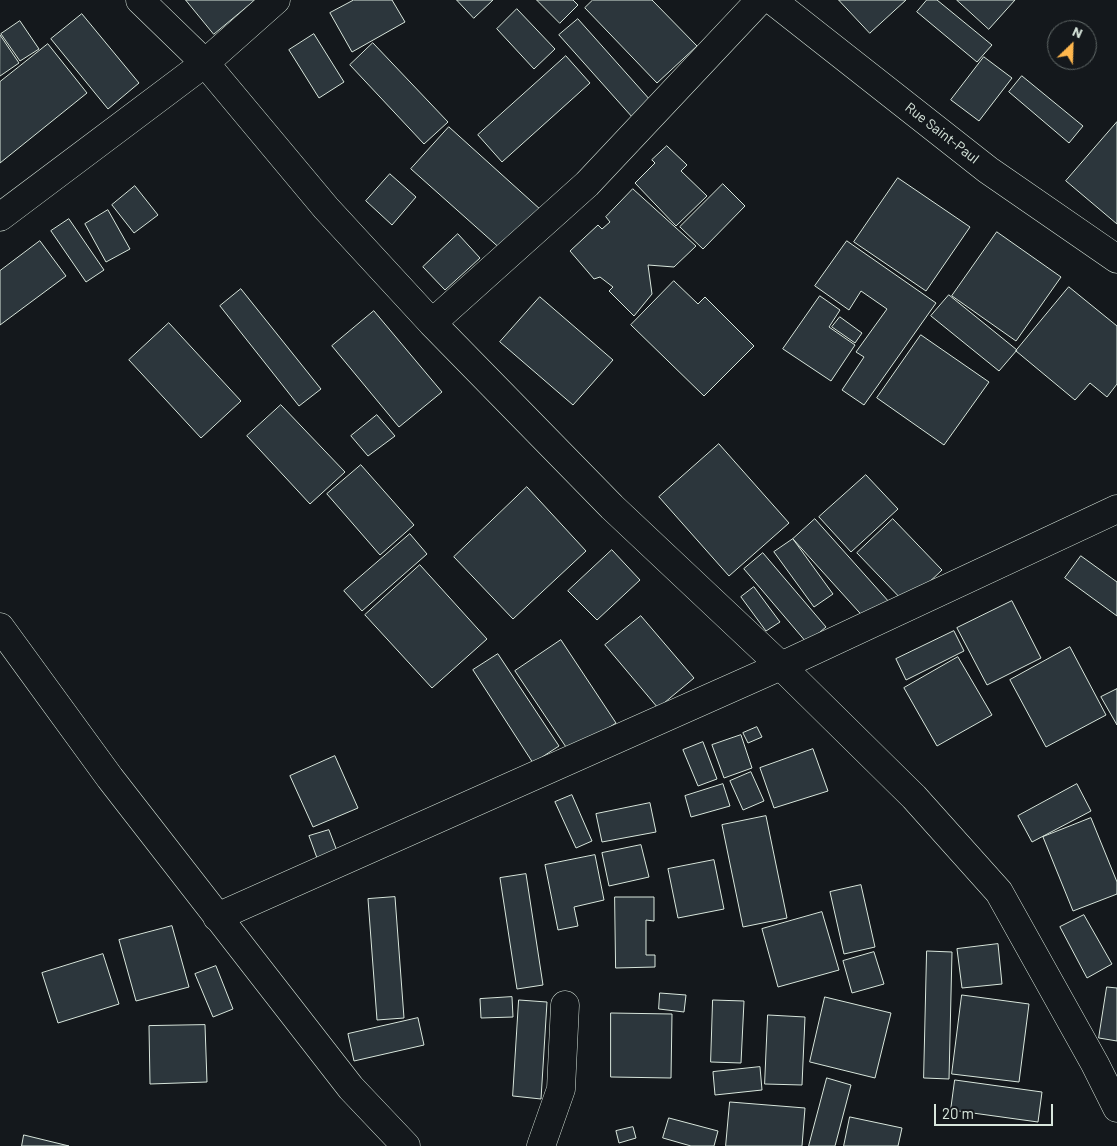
<!DOCTYPE html>
<style>
body{margin:0}
#map{position:relative;width:1117px;height:1146px;overflow:hidden;background:#14181c;font-family:Barlow,sans-serif}
canvas{display:block}
.north{position:absolute;left:1047px;top:20px;width:50px;height:50px;box-sizing:border-box;background:#14181c;border:1px solid #626a69;border-radius:50%;rotate:24deg;font-size:14px;font-weight:700;line-height:20px;text-align:center;color:#d8e6dc}
.north::after{content:'';display:block;margin:auto;width:18px;height:22px;background:#ffb74d;clip-path:polygon(50% 0,100% 100%,50% 72%,0 100%)}
.scale{position:absolute;left:934px;top:1104px;width:119px;height:22px;box-sizing:border-box;border:2px solid #d8e6dc;border-top:0;padding-left:6px;font-size:15px;line-height:18px;white-space:nowrap;color:#d8e6dc;-webkit-text-stroke:4px #14181c;paint-order:stroke}
</style>
<div id="map">
<canvas width="1117" height="1146"></canvas>
<div class="north">N</div>
<div class="scale">20 m</div>
</div>
<script>
const c = document.querySelector('canvas').getContext('2d');
c.lineJoin = 'round';
function paint(path, color) { c.fillStyle = color; c.fill(path, 'evenodd'); }
function stroke(path, color, width, dash) { c.strokeStyle = color; c.lineWidth = width; c.lineCap = dash ? 'butt' : 'round'; c.setLineDash(dash || []); c.stroke(path); }
function label(font, color, halo, rows, align = 'center') {
  c.font = font + ' Barlow,sans-serif'; c.lineWidth = 4; c.setLineDash([]); c.textBaseline = 'middle'; c.strokeStyle = halo; c.fillStyle = color; for (const [text, x, y, turn = 0] of rows) {
    c.save(); c.translate(x, y); c.rotate((+turn || 0) * Math.PI / 180); c.textAlign = isNaN(turn) ? turn : align; if (halo) c.strokeText(text, 0, 0); c.fillText(text, 0, 0); c.restore();
  }
}
const building = new Path2D(`
 M 186,0 L 255,0 L 214,34 Z
 M 354,0 L 392,0 L 405,22 L 352,52 L 330,13 Z
 M 457,0 L 493,0 L 474,18 Z
 M 537,0 L 573,0 L 578,5 L 560,23 Z
 M 593,0 L 652,0 L 697,46 L 657,83 L 585,8 Z
 M 839,0 L 906,0 L 870,33 Z
 M 927,0 L 937,0 L 992,45 L 977,62 L 917,12 Z
 M 957,0 L 1015,0 L 989,29 Z
 M 517,9 L 555,49 L 534,69 L 497,29 Z
 M 82,14 L 139,83 L 108,109 L 51,39 Z
 M 578,19 L 651,101 L 633,118 L 559,35 Z
 M 20,21 L 39,49 L 20,61 L 1,34 Z
 M 314,34 L 344,82 L 319,98 L 289,50 Z
 M 0,35 L 19,63 L 0,76 Z
 M 373,43 L 448,122 L 424,144 L 350,65 Z
 M 48,44 L 87,93 L 0,163 L 0,82 Z
 M 566,56 L 590,83 L 502,162 L 478,135 Z
 M 984,57 L 1012,78 L 979,121 L 951,100 Z
 M 1022,76 L 1083,126 L 1069,143 L 1009,92 Z
 M 1117,122 L 1117,224 L 1066,181 Z
 M 449,127 L 541,210 L 503,251 L 411,169 Z
 M 667,146 L 687,165 L 681,171 L 707,196 L 676,226 L 635,183 L 655,163 L 652,160 Z
 M 390,174 L 416,197 L 392,225 L 366,201 Z
 M 898,178 L 970,227 L 926,291 L 854,242 Z
 M 723,184 L 745,206 L 703,249 L 680,227 Z
 M 135,186 L 158,215 L 134,233 L 112,205 Z
 M 633,189 L 696,246 L 674,267 L 648,265 L 652,294 L 634,316 L 609,291 L 613,287 L 600,277 L 594,279 L 570,251 L 598,225 L 602,229 L 610,222 L 606,217 Z
 M 108,210 L 130,249 L 106,262 L 85,224 Z
 M 69,219 L 104,270 L 86,282 L 51,231 Z
 M 997,232 L 1061,277 L 1016,341 L 952,296 Z
 M 458,234 L 480,258 L 445,290 L 423,267 Z
 M 40,241 L 66,276 L 0,325 L 0,271 Z
 M 847,241 L 936,303 L 864,405 L 842,390 L 864,357 L 856,352 L 887,309 L 861,291 L 849,310 L 815,286 Z
 M 674,281 L 698,304 L 705,297 L 754,346 L 704,396 L 631,325 Z
 M 1069,287 L 1117,326 L 1117,384 L 1107,397 L 1090,383 L 1075,400 L 1016,351 Z
 M 241,289 L 321,389 L 299,406 L 220,306 Z
 M 949,295 L 1017,350 L 999,371 L 931,316 Z
 M 820,296 L 840,310 L 829,327 L 855,345 L 831,381 L 783,349 Z
 M 540,297 L 613,360 L 573,405 L 500,342 Z
 M 374,311 L 442,392 L 399,427 L 332,346 Z
 M 840,317 L 862,333 L 855,343 L 832,327 Z
 M 169,323 L 241,401 L 201,438 L 129,360 Z
 M 921,335 L 989,382 L 944,445 L 877,398 Z
 M 281,405 L 345,472 L 310,504 L 247,436 Z
 M 377,415 L 395,436 L 368,456 L 351,436 Z
 M 719,444 L 789,523 L 729,576 L 659,497 Z
 M 361,465 L 414,525 L 380,555 L 327,494 Z
 M 866,475 L 898,509 L 851,552 L 819,517 Z
 M 527,487 L 586,551 L 513,619 L 454,557 Z
 M 815,519 L 890,603 L 868,622 L 793,539 Z
 M 893,519 L 942,570 L 906,604 L 857,553 Z
 M 410,534 L 427,554 L 362,611 L 344,591 Z
 M 793,539 L 833,594 L 814,607 L 774,552 Z
 M 612,550 L 640,580 L 597,620 L 568,591 Z
 M 763,553 L 826,627 L 807,643 L 744,569 Z
 M 1081,556 L 1117,582 L 1117,616 L 1065,578 Z
 M 420,565 L 487,639 L 432,688 L 365,615 Z
 M 754,587 L 780,622 L 766,631 L 741,597 Z
 M 1012,601 L 1041,658 L 987,685 L 957,628 Z
 M 641,616 L 694,678 L 658,708 L 605,645 Z
 M 954,631 L 964,651 L 906,680 L 896,659 Z
 M 561,640 L 616,723 L 570,753 L 515,671 Z
 M 1070,647 L 1106,715 L 1046,747 L 1010,680 Z
 M 498,654 L 559,746 L 533,763 L 473,670 Z
 M 958,657 L 992,715 L 937,746 L 904,688 Z
 M 1117,689 L 1117,725 L 1101,697 Z
 M 757,727 L 762,737 L 748,743 L 743,733 Z
 M 741,735 L 752,768 L 724,778 L 712,745 Z
 M 703,742 L 717,779 L 698,786 L 683,750 Z
 M 813,749 L 828,791 L 774,808 L 760,768 Z
 M 335,756 L 358,808 L 313,827 L 290,776 Z
 M 751,772 L 764,801 L 743,810 L 730,781 Z
 M 723,784 L 730,806 L 691,817 L 685,796 Z
 M 1077,784 L 1091,811 L 1032,842 L 1018,816 Z
 M 572,795 L 592,841 L 576,848 L 555,802 Z
 M 650,803 L 656,832 L 602,842 L 596,814 Z
 M 766,816 L 787,918 L 743,927 L 722,825 Z
 M 1091,818 L 1117,882 L 1117,894 L 1073,911 L 1043,837 Z
 M 329,830 L 337,851 L 317,858 L 309,836 Z
 M 641,845 L 649,877 L 609,886 L 602,853 Z
 M 595,855 L 604,900 L 574,907 L 578,926 L 558,930 L 545,865 Z
 M 714,860 L 724,909 L 678,918 L 668,869 Z
 M 526,874 L 543,985 L 517,989 L 500,878 Z
 M 861,885 L 875,947 L 844,954 L 830,892 Z
 M 395,897 L 404,1018 L 377,1020 L 368,899 Z
 M 615,897 L 654,897 L 654,921 L 646,920 L 646,955 L 655,955 L 655,967 L 616,968 Z
 M 822,912 L 839,970 L 778,987 L 762,929 Z
 M 1084,915 L 1112,964 L 1087,978 L 1060,927 Z
 M 172,926 L 189,987 L 136,1001 L 119,940 Z
 M 998,944 L 1002,984 L 962,988 L 957,949 Z
 M 927,951 L 952,952 L 949,1079 L 924,1078 Z
 M 874,952 L 884,984 L 852,993 L 843,961 Z
 M 103,954 L 119,1004 L 58,1023 L 42,973 Z
 M 216,966 L 233,1009 L 213,1017 L 195,974 Z
 M 1107,987 L 1117,988 L 1117,1041 L 1099,1038 Z
 M 660,993 L 686,995 L 684,1012 L 659,1009 Z
 M 962,995 L 1029,1004 L 1019,1082 L 952,1074 Z
 M 512,997 L 513,1017 L 481,1018 L 480,999 Z
 M 825,997 L 891,1013 L 875,1078 L 810,1062 Z
 M 519,1000 L 547,1002 L 541,1099 L 513,1096 Z
 M 713,1000 L 744,1001 L 741,1063 L 711,1062 Z
 M 611,1013 L 672,1014 L 671,1078 L 611,1077 Z
 M 768,1015 L 805,1017 L 802,1085 L 765,1084 Z
 M 418,1018 L 424,1045 L 354,1061 L 348,1034 Z
 M 205,1025 L 207,1082 L 150,1084 L 149,1026 Z
 M 760,1067 L 762,1090 L 715,1095 L 713,1072 Z
 M 827,1078 L 851,1085 L 835,1146 L 809,1146 Z
 M 955,1080 L 1042,1092 L 1038,1122 L 951,1110 Z
 M 730,1102 L 805,1108 L 802,1146 L 726,1146 Z
 M 850,1117 L 902,1128 L 898,1146 L 844,1146 Z
 M 669,1118 L 718,1131 L 714,1146 L 691,1146 L 663,1138 Z
 M 633,1127 L 636,1138 L 619,1143 L 616,1131 Z
 M 24,1135 L 69,1146 L 22,1146 Z`);
const minor = new Path2D(`
 M 140,0 L 205,63 L 326,208 L 432,323 L 612,507 L 781,666 L 914,797 L 999,892 L 1095,1064 L 1117,1108
 M 772,0 L 988,170 L 1117,259
 M 0,217 L 205,63 L 276,0
 M 432,323 L 587,184 L 760,0
 M 0,627 L 110,778 L 351,1088 L 406,1146
 M 217,917 L 781,666 L 1117,509
 M 541,1146 L 561,1089 L 565,1005`);
const streetNames = [
 ["Rue Saint-Paul",942,133,38]
];
paint(building, '#2c363c');
stroke(building, '#d8e6dc', 1);
stroke(minor, '#d8e6dc', 29);
stroke(minor, '#14181c', 28);
label('14px', '#d8e6dc', '#14181c', streetNames);
</script>
